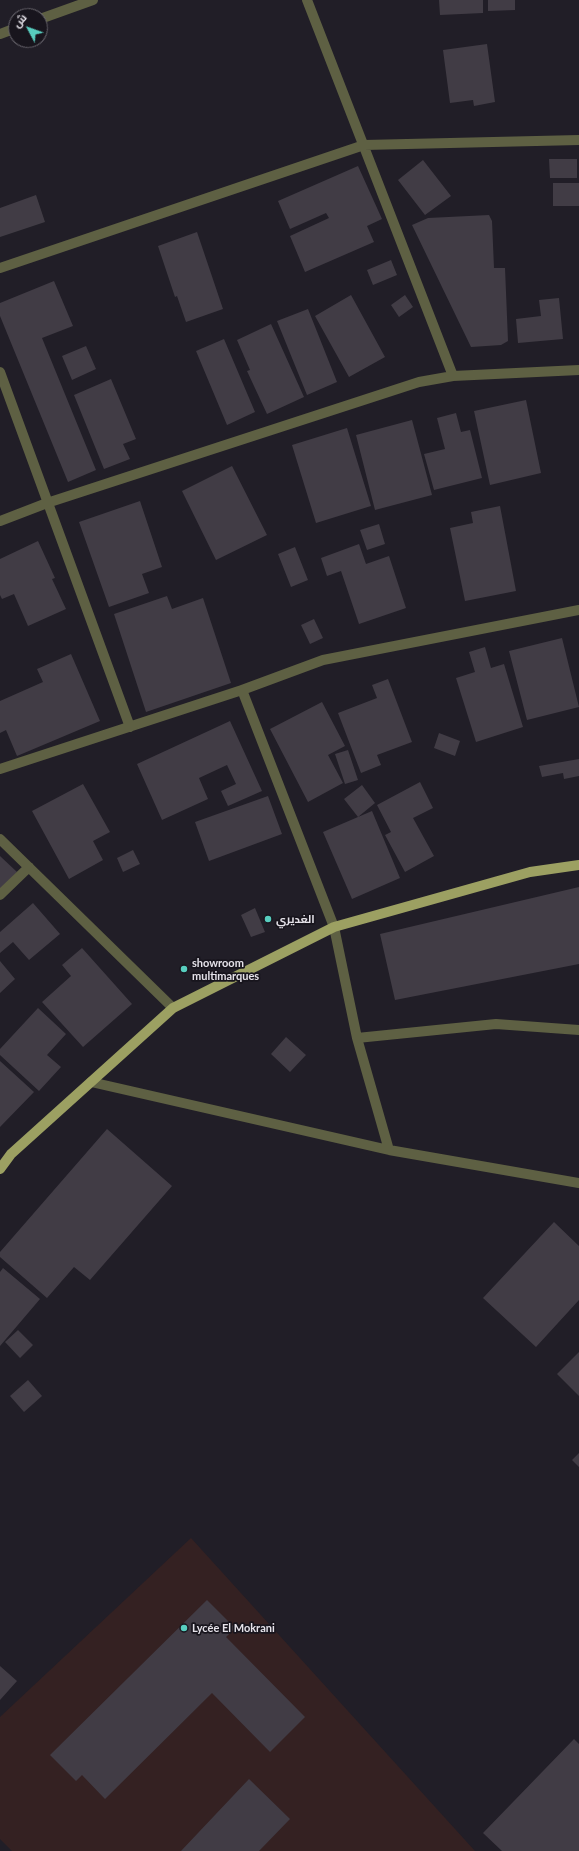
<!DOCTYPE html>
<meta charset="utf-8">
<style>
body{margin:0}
#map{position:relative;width:579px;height:1851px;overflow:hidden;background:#211e27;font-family:Lato,Cairo,sans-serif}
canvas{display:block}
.north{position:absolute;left:8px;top:8px;width:40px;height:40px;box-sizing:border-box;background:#18151d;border:1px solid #6a676f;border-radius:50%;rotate:311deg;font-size:11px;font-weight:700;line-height:16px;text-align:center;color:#e5e2e9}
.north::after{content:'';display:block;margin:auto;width:14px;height:18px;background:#58cebf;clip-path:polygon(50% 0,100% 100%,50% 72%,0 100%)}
</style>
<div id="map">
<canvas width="579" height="1851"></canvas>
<div class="north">ش</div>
</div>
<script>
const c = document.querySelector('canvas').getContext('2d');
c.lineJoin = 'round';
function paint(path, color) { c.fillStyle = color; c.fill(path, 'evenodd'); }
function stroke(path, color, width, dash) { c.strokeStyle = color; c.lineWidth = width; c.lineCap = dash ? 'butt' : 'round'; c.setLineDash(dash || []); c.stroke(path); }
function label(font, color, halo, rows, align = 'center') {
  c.font = font + ' Lato,Cairo,sans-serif'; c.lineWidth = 3.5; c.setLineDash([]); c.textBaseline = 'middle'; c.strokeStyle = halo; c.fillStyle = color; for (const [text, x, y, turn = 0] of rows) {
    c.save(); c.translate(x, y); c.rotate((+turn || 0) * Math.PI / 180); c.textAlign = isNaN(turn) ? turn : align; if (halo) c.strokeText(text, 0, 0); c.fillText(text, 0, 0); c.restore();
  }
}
const education = new Path2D(`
 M 191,1538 L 475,1851 L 12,1851 L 0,1839 L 0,1717 Z`);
const building = new Path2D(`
 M 439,0 L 483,0 L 483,13 L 440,15 Z
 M 488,0 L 515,0 L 515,10 L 488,11 Z
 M 487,44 L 495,102 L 474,106 L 473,100 L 450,103 L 443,50 Z
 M 549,159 L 577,159 L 577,178 L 550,178 Z
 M 423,160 L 451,196 L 425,215 L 398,180 Z
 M 358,166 L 382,219 L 367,226 L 374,242 L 305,272 L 290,236 L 329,218 L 326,213 L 290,229 L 278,201 Z
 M 553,183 L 579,183 L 579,206 L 553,206 Z
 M 36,195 L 45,222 L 0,237 L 0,208 Z
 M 489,215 L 492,221 L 494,268 L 505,268 L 508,341 L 501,345 L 471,347 L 412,225 L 428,218 Z
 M 197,232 L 223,309 L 186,322 L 177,296 L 175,297 L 158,246 Z
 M 391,260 L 397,275 L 373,285 L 367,270 Z
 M 54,281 L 73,326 L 42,338 L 96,470 L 68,482 L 0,316 L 0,303 Z
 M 351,295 L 385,357 L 349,377 L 315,316 Z
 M 405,295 L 413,307 L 399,317 L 391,305 Z
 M 559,298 L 563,339 L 518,343 L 516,319 L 541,316 L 539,300 Z
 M 308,309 L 337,382 L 307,395 L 277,321 Z
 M 271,324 L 304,397 L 267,414 L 247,371 L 250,370 L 237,340 Z
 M 224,339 L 255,412 L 227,425 L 196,351 Z
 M 86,346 L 96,369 L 72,380 L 62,356 Z
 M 111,379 L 136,439 L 123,444 L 130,459 L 104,469 L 74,395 Z
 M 526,400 L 541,473 L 490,485 L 474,411 Z
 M 456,413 L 461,432 L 470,430 L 482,478 L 434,490 L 424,454 L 445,449 L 437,418 Z
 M 412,420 L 432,495 L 375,510 L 356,435 Z
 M 347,428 L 371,506 L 316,523 L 292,445 Z
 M 232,466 L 267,535 L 216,560 L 182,491 Z
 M 140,501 L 162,567 L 142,574 L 149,593 L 109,607 L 79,522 Z
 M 500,506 L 516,591 L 465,601 L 450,528 L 473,523 L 471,512 Z
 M 379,524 L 385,544 L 367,550 L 360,530 Z
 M 38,541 L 55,578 L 52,579 L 66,609 L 28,626 L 14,594 L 2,599 L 0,595 L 0,559 Z
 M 359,544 L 366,564 L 389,556 L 406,608 L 359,624 L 341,571 L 327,576 L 321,558 Z
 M 295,547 L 308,580 L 291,587 L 278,554 Z
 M 167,596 L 172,609 L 203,598 L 231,683 L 146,712 L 114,614 Z
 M 314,619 L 323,638 L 310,644 L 301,625 Z
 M 562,638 L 579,707 L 527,720 L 509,651 Z
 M 485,647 L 491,668 L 504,664 L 523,727 L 476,742 L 456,678 L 475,672 L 469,652 Z
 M 71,654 L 100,721 L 17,756 L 6,730 L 0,733 L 0,701 L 43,682 L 37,669 Z
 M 388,679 L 412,742 L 377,755 L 381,765 L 361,773 L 338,713 L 377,698 L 372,685 Z
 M 322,702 L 345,746 L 328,755 L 343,783 L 308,802 L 270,729 Z
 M 230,721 L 262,791 L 228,806 L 221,791 L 236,784 L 227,765 L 199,778 L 208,799 L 162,820 L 137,764 Z
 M 439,733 L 460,741 L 455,756 L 434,748 Z
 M 348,750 L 358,780 L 345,784 L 335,754 Z
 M 579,759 L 579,776 L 564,779 L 563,773 L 542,777 L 539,766 Z
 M 420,782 L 433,808 L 413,818 L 434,856 L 405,872 L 385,835 L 391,832 L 377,805 Z
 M 83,784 L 110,832 L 93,841 L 103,860 L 69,879 L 32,811 Z
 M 362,785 L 375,803 L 358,817 L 344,799 Z
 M 268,796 L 282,834 L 209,861 L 195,822 Z
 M 372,811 L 400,878 L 352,899 L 323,832 Z
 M 133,850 L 140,864 L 123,872 L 117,858 Z
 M 0,856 L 17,872 L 0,891 Z
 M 579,887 L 579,964 L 395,1000 L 380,934 Z
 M 33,903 L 60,934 L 29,960 L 13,942 L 0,953 L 0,932 Z
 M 255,908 L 265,932 L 251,937 L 241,915 Z
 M 82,948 L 132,1004 L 83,1047 L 42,1002 L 71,976 L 62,965 Z
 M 0,961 L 15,979 L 0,993 Z
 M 38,1008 L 66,1034 L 47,1055 L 61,1067 L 39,1091 L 0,1055 L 0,1049 Z
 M 286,1037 L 306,1055 L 290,1072 L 271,1054 Z
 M 0,1061 L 34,1092 L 0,1127 Z
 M 107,1129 L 172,1186 L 90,1280 L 74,1267 L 47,1298 L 0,1257 L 0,1252 Z
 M 554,1222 L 579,1246 L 579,1300 L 536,1347 L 483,1298 Z
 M 3,1268 L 40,1299 L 0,1346 L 0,1272 Z
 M 18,1330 L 33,1345 L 20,1358 L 5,1342 Z
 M 579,1352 L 579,1396 L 557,1374 Z
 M 28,1380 L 42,1396 L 24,1412 L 10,1396 Z
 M 579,1453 L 579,1467 L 572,1460 Z
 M 207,1600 L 235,1628 L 226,1637 L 305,1717 L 270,1752 L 212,1693 L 105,1799 L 82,1775 L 76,1781 L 50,1755 Z
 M 0,1666 L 17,1681 L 0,1700 Z
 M 574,1739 L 579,1744 L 579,1851 L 502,1851 L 483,1833 Z
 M 249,1779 L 290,1819 L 259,1851 L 181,1851 Z`);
const minor = new Path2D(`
 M 307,0 L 453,376
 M 40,19 L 93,0
 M 0,34 L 16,28
 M 0,268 L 364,145 L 579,140
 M 0,372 L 130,727
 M 0,521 L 47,503 L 419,382 L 453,376 L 579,370
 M 242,690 L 334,927 L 357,1038 L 389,1150
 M 0,769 L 242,690 L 323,660 L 579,610
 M 0,839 L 173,1008
 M 0,895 L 29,867
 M 357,1038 L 496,1024 L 579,1030
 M 91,1082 L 389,1150 L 579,1183`);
const major = new Path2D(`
 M 0,1169 L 11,1154 L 173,1008 L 334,927 L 530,872 L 579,865`);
const markers = [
 [268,919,4,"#58cebf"],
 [184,969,4,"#58cebf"],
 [184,1628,4,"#58cebf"]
];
const poiNames = [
 ["الغديري",276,919],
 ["showroom",192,963],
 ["multimarques",192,976],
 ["Lycée El Mokrani",192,1628]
];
paint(education, '#342122');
paint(building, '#413c45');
stroke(minor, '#5e6043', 10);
stroke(major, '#9ca062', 10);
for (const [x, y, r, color] of markers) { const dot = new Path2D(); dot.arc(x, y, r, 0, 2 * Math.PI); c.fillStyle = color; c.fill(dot); stroke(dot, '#18151d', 1.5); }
label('bold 11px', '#e5e2e9', '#18151d', poiNames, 'left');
</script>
